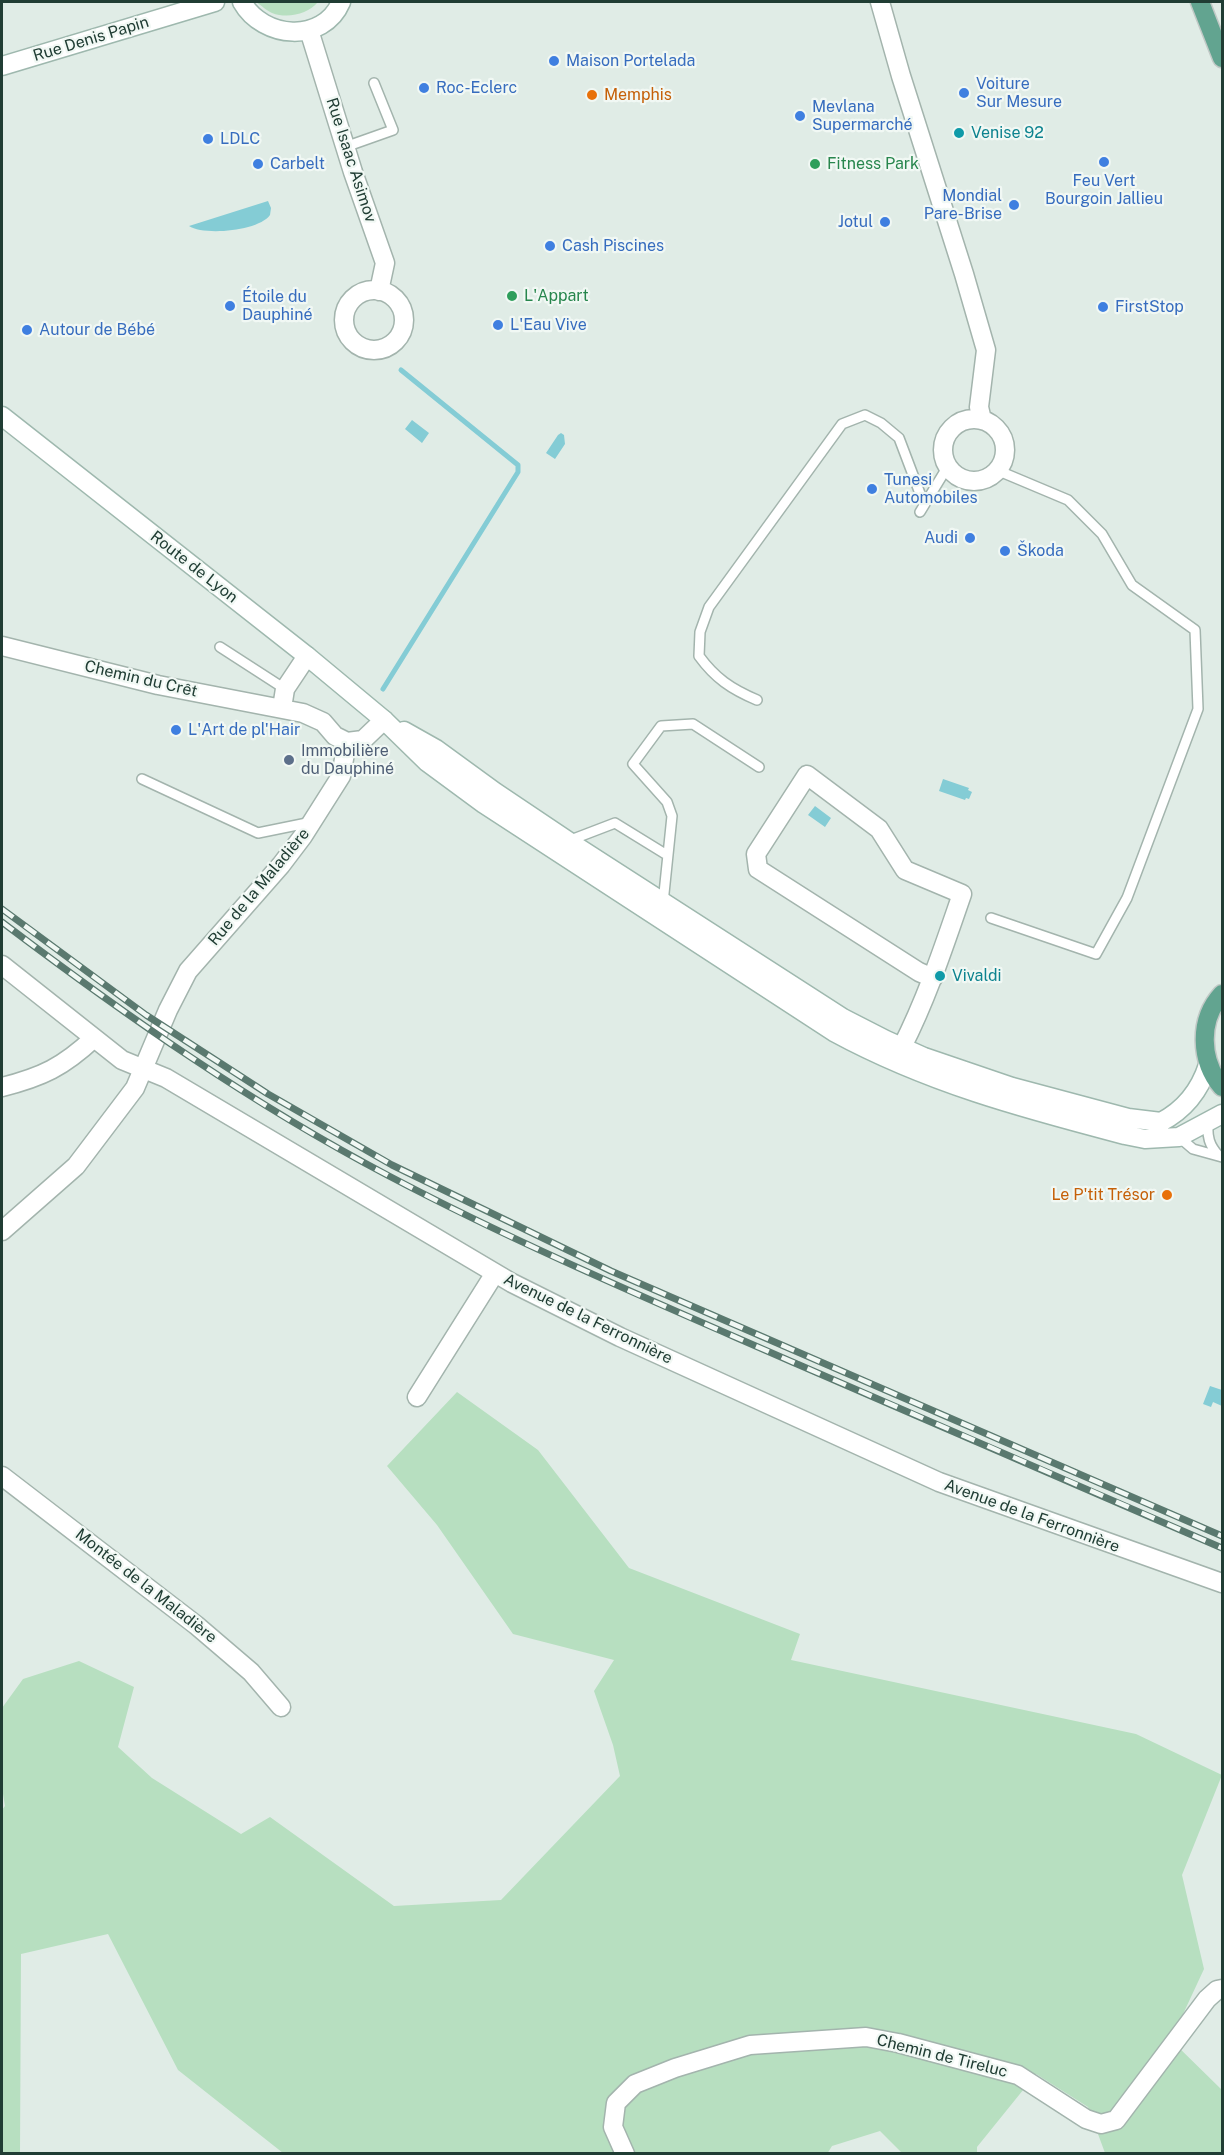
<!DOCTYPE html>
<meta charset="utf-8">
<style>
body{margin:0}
#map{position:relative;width:1224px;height:2155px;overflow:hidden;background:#e0ece6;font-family:"Public Sans",sans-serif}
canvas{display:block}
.frame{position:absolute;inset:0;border:3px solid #203d34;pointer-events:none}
</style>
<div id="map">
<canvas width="1224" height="2155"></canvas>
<div class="frame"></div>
</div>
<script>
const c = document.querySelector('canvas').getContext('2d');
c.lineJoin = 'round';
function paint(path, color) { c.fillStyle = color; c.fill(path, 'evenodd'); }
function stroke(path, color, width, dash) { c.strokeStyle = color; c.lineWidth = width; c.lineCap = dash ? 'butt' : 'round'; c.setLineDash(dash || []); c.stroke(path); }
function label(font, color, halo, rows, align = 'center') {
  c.font = font + ' "Public Sans",sans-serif'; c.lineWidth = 4.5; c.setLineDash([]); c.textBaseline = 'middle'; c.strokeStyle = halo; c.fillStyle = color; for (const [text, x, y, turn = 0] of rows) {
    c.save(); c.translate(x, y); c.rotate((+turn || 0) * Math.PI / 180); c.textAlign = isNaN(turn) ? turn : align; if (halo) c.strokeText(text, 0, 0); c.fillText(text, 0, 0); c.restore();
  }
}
const green = new Path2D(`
 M 256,2 L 318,2 C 308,14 288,19 272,13 C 267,11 261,5 256,2 Z
 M 457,1392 L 538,1450 L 629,1568 L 800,1634 L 791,1660 L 1136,1734 L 1222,1775 L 1182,1875 L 1204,1969 L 1171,2040 L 1222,2090 L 1222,2153 L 1105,2153 L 1088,2107 L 1036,2074 L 977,2147 L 977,2153 L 902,2153 L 880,2131 L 832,2146 L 827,2154 L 283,2153 L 178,2070 L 108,1934 L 21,1954 L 20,2153 L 2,2153 L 2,1810 L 5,1806 L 2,1788 L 2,1708 L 23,1679 L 79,1661 L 134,1687 L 118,1747 L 152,1778 L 241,1834 L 270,1817 L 394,1906 L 501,1900 L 620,1776 L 613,1745 L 594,1691 L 614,1660 L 513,1634 L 437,1525 L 387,1466 Z`);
const water = new Path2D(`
 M 268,201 L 271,208 L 270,215 C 259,231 204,236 189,226 Z
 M 412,420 L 429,433 L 422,443 L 405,429 Z
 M 561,433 L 564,435 L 565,444 L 555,459 L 546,453 L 558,435 Z
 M 943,779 L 969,788 L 968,790 L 972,792 L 969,799 L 966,798 L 965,800 L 939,791 Z
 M 815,806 L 831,818 L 825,827 L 808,815 Z
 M 1210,1386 L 1222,1390 L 1222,1406 L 1213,1402 L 1211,1407 L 1203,1404 Z`);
const stream = new Path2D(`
 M 383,689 L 518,472 L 518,465 L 401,370`);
const lane = new Path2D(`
 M 345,147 L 393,130 L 374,83
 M 920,512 L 948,466
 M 220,647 L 285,689
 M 757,700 C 731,689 715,678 699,656 L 700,632 L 709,607 L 842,424 L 865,415 L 881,423 L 899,438 L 924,504
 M 142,779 L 258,833 L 312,822
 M 568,841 L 615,823 L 667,855
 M 663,903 L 672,816 L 667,802 L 633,764 L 661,726 L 693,724 L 759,767
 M 991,918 L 1096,954 L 1127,898 L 1198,709 L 1195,630 L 1132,585 L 1102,534 L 1068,500 L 999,471
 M 1208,1122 C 1207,1137 1209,1145 1219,1156
 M 1179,1137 L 1193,1149 L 1222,1157`);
const street = new Path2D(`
 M 880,2 L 901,76 L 964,274 L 986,350 L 979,407 L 982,420
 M 309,30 L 353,172 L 385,263 L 379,291
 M344 320a30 30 0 1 1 60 0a30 30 0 1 1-60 0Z
 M943 450a31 31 0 1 1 62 0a31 31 0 1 1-62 0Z
 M 2,646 L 158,685 L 303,713 L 323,722 L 335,736 L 347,742
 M 282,708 L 285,689 L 307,656
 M 347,742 L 363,740 L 384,720
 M 2,965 L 122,1060 L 166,1078 L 512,1283 L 620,1337 L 939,1482 L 1222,1583
 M 902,1047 C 927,998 944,946 962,894 L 905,870 L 879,829 L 807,775 L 756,854 L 758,869 L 919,972 L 933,978
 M 2,1087 C 42,1077 63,1067 94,1038
 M 2,1231 L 76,1166 L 135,1088 L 168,1010 L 188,971 L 281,865 L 303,836 L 341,776 L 347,742
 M 417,1397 L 495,1273
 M 2,1476 L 196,1625 L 251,1672 L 281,1707
 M 625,2154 L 613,2127 L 616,2103 L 635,2084 L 675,2068 L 750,2045 L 866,2037 L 898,2043 L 1018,2075 L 1086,2119 L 1101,2124 L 1116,2120 L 1207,1999 L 1217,1990 L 1222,1989`);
const secondary = new Path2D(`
 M 242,2 C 263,39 323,44 341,2
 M 2,66 L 215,2
 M 2,416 L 307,656 L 384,720 L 427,762 L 484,804 L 834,1032 C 928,1083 1022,1108 1125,1135 L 1145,1139 L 1179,1137 L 1222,1114
 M 404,731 L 436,749 L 495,792 L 568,841 L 843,1018 L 886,1040 L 924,1057 L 1012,1087 L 1128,1118 L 1161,1122 C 1186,1109 1200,1090 1208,1065`);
const primary = new Path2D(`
 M 1200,2 L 1222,58
 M 1222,994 C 1198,1020 1200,1061 1222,1087`);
const rail = new Path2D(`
 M 2,909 L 146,1015 L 268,1094 L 392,1165 L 611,1271 L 1222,1536
 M 2,922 C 125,1015 252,1104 389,1176 C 522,1246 660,1304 797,1364 C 939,1425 1081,1486 1222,1548`);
const markers = [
 [554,61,6,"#3f7fe0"],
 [424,88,6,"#3f7fe0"],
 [964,93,6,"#3f7fe0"],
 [592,95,6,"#e8710a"],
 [800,116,6,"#3f7fe0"],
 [959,133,6,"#0f9aa8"],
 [208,139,6,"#3f7fe0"],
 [1104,162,6,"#3f7fe0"],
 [258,164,6,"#3f7fe0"],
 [815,164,6,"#2e9e5b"],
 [1014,205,6,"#3f7fe0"],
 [885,222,6,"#3f7fe0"],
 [550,246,6,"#3f7fe0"],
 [512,296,6,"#2e9e5b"],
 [230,306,6,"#3f7fe0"],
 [1103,307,6,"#3f7fe0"],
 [498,325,6,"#3f7fe0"],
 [27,330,6,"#3f7fe0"],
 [872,489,6,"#3f7fe0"],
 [970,538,6,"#3f7fe0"],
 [1005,551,6,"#3f7fe0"],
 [176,730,6,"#3f7fe0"],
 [289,760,6,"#5c6f8a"],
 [940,976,6,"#0f9aa8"],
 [1167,1195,6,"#e8710a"]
];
const streetNames = [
 ["Rue Denis Papin",91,39,-17],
 ["Rue Isaac Asimov",351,160,72],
 ["Route de Lyon",194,567,38],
 ["Chemin du Crêt",141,679,13],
 ["Rue de la Maladière",259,887,-50],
 ["Avenue de la Ferronnière",588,1319,26],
 ["Avenue de la Ferronnière",1032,1516,20],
 ["Montée de la Maladière",146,1586,38],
 ["Chemin de Tireluc",942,2056,14]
];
const shopNames = [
 ["Maison Portelada",566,61],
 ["Voiture",976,84],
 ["Sur Mesure",976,102],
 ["Roc-Eclerc",436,88],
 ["Mevlana",812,107],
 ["Supermarché",812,125],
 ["LDLC",220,139],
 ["Carbelt",270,164],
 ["Feu Vert",1104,181,"center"],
 ["Bourgoin Jallieu",1104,199,"center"],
 ["Mondial",1002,196,"right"],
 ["Pare-Brise",1002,214,"right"],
 ["Jotul",873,222,"right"],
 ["Cash Piscines",562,246],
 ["Étoile du",242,297],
 ["Dauphiné",242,315],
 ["FirstStop",1115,307],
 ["L'Eau Vive",510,325],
 ["Autour de Bébé",39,330],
 ["Tunesi",884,480],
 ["Automobiles",884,498],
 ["Audi",958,538,"right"],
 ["Škoda",1017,551],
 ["L'Art de pl'Hair",188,730]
];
const foodNames = [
 ["Memphis",604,95],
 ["Le P'tit Trésor",1155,1195,"right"]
];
const cultureNames = [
 ["Venise 92",971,133],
 ["Vivaldi",952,976]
];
const leisureNames = [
 ["Fitness Park",827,164],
 ["L'Appart",524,296]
];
const serviceNames = [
 ["Immobilière",301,751],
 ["du Dauphiné",301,769]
];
paint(green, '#b7dfc0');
paint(water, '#84ccd5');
stroke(stream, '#84ccd5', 5);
stroke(lane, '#a3b4ad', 12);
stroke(street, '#a3b4ad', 21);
stroke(secondary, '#9eb8ae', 21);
stroke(primary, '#c1c9c6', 21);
stroke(lane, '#fff', 9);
stroke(street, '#fff', 18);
stroke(secondary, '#fff', 18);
stroke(primary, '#62a490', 18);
stroke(rail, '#5a796f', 7);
stroke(rail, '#f1f8f4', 4.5, [14]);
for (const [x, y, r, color] of markers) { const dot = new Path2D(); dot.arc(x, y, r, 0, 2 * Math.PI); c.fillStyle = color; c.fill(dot); stroke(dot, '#f1f8f4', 2); }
label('16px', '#203d34', '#f1f8f4', streetNames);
label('16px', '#366cbe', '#f1f8f4', shopNames, 'left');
label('16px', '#c56008', '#f1f8f4', foodNames, 'left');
label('16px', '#0d838f', '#f1f8f4', cultureNames, 'left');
label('16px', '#27864d', '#f1f8f4', leisureNames, 'left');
label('16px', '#4e5e75', '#f1f8f4', serviceNames, 'left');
</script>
